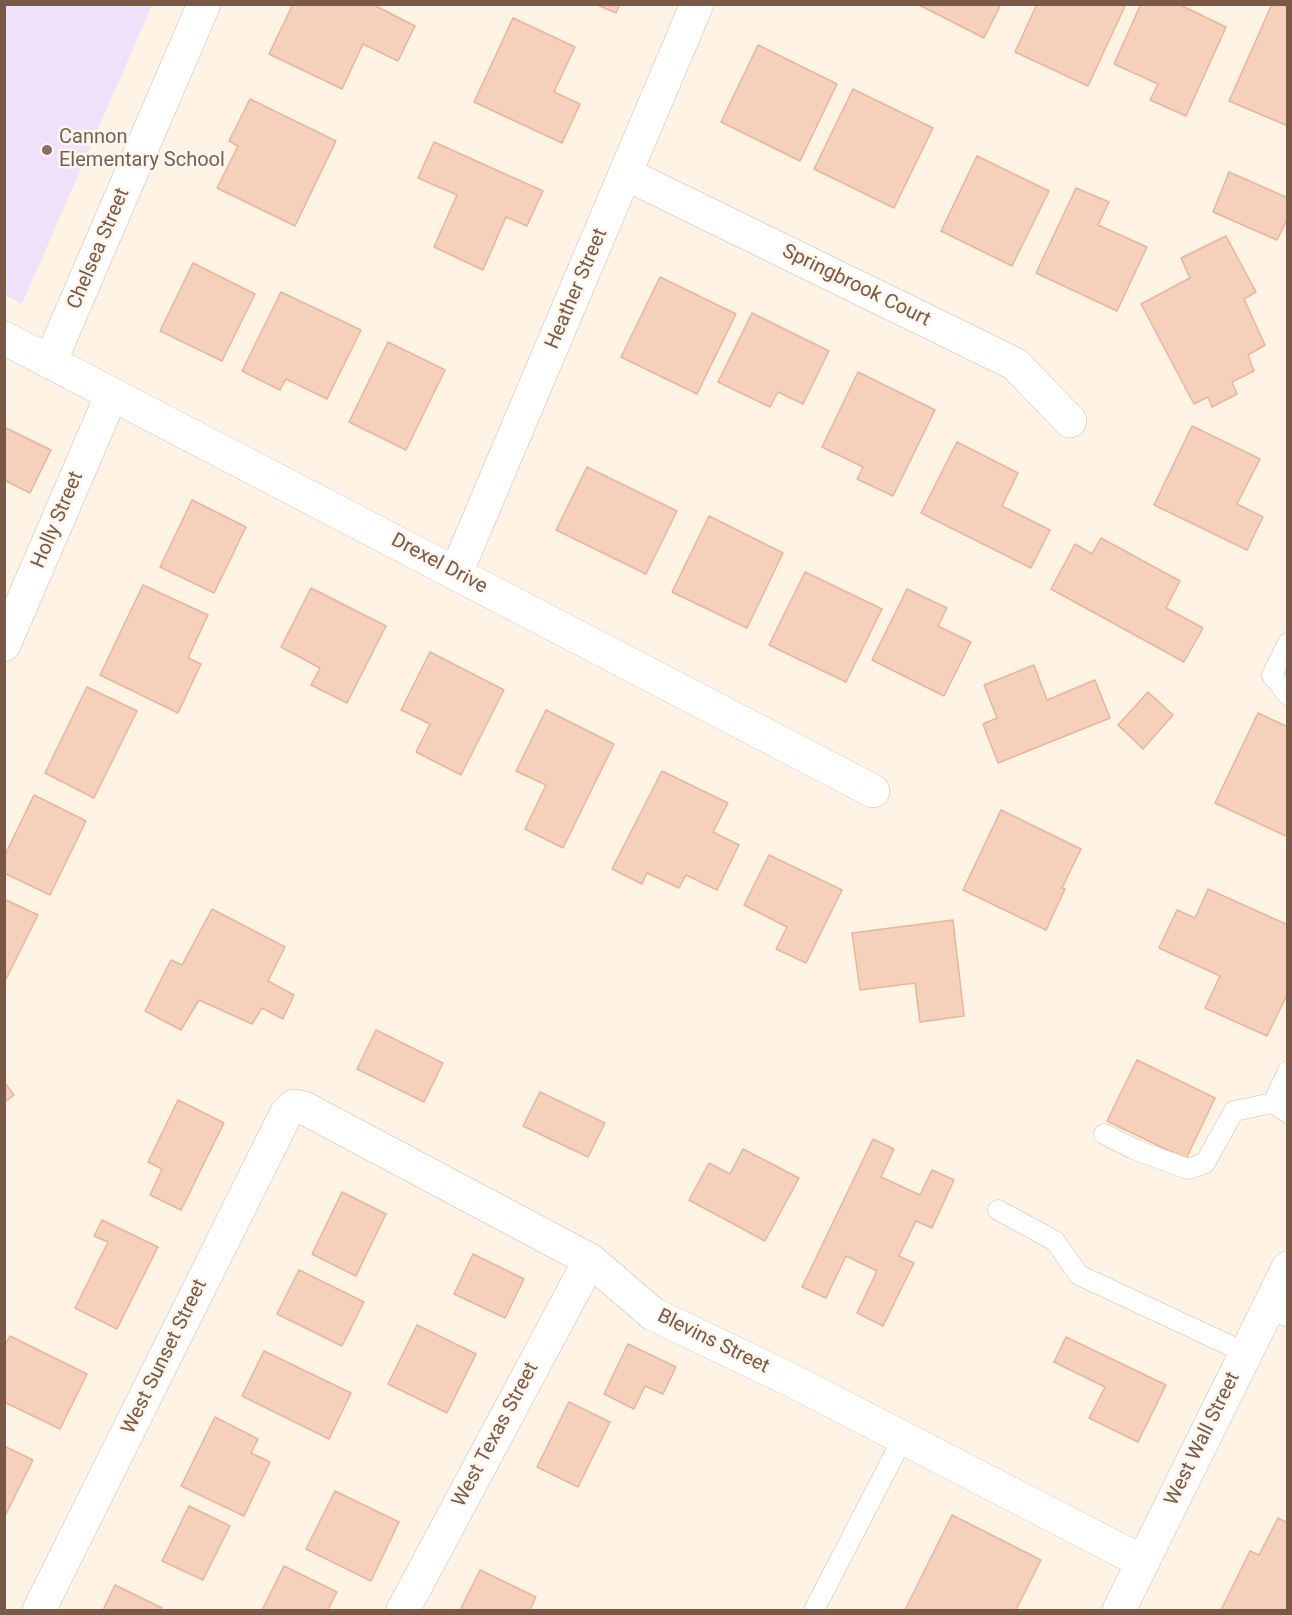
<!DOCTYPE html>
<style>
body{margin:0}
#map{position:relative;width:1292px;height:1615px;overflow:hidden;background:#fef3e5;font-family:Roboto,sans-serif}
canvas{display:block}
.frame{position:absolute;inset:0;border:6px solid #795848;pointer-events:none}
</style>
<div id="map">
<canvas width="1292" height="1615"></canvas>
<div class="frame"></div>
</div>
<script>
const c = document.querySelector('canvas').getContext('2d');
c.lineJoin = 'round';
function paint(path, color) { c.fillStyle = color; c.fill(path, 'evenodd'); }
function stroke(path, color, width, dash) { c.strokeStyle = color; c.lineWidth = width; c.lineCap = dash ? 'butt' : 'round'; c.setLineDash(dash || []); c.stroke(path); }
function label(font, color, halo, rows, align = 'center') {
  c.font = font + ' Roboto,sans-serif'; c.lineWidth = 5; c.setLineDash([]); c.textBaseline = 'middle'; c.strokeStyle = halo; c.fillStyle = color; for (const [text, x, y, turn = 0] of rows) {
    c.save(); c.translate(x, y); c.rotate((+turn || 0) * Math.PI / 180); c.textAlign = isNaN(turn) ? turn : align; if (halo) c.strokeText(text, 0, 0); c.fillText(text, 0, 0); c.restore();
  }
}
const education = new Path2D(`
 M 4,5 L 152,5 L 22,304 L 5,295 Z`);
const building = new Path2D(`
 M 293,4 L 372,4 L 415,26 L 398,61 L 363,44 L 342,89 L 269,54 Z
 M 595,4 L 620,4 L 616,13 Z
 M 917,4 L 1001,4 L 984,38 Z
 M 1037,4 L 1126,4 L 1088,86 L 1015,52 Z
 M 1141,4 L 1178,4 L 1226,27 L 1186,116 L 1150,100 L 1158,84 L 1114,64 Z
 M 1272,4 L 1288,6 L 1288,126 L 1229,101 Z
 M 513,18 L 575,47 L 554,92 L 580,104 L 562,143 L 474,102 Z
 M 758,45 L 837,84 L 800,161 L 721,122 Z
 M 853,89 L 933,128 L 894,208 L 814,169 Z
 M 250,99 L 336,141 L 295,226 L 217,188 L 238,146 L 229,141 Z
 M 434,142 L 543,191 L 527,226 L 506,217 L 483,270 L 434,247 L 457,195 L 418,178 Z
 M 977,156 L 1049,191 L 1012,266 L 941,231 Z
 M 1229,172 L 1288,198 L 1288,218 L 1277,240 L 1213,212 Z
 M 1076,188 L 1109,202 L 1098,225 L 1147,247 L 1117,311 L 1036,273 Z
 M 1226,236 L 1256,292 L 1244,299 L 1265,345 L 1248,355 L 1254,371 L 1232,382 L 1237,394 L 1212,407 L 1208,397 L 1194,404 L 1141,304 L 1190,278 L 1181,258 Z
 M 193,263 L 255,294 L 222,361 L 160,331 Z
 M 660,277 L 736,314 L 697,394 L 621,357 Z
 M 281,292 L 361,330 L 327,399 L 286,379 L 280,390 L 242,371 Z
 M 752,313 L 829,351 L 803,404 L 778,392 L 770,407 L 718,382 Z
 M 388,342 L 445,370 L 406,450 L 349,422 Z
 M 858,372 L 935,410 L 893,496 L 857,479 L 863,467 L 822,447 Z
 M 1192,426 L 1260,459 L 1237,504 L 1263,517 L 1247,550 L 1154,505 Z
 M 4,427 L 51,450 L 30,493 L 4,480 Z
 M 957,442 L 1018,473 L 1002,506 L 1050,530 L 1031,568 L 921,513 Z
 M 587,467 L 677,511 L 646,574 L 556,530 Z
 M 192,500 L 246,527 L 214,593 L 160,567 Z
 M 709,516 L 783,553 L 747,628 L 672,592 Z
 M 1101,538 L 1180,581 L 1166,608 L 1203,628 L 1184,662 L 1051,589 L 1075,544 L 1092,554 Z
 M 805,572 L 882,609 L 846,682 L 769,645 Z
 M 143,585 L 208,615 L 188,658 L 201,664 L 178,713 L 100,675 Z
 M 311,588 L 386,626 L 347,703 L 311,685 L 320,668 L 281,647 Z
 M 907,589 L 947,608 L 938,626 L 971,642 L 944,696 L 872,660 Z
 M 430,652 L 504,690 L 461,775 L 416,752 L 430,724 L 401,710 Z
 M 1034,665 L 1047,700 L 1095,680 L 1110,718 L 998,763 L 983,724 L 997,718 L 984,685 Z
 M 87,687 L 137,711 L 94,798 L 45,773 Z
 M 1148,692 L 1173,715 L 1143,749 L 1118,725 Z
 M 546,710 L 614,744 L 563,848 L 525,829 L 546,785 L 516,771 Z
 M 1258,713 L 1288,727 L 1288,837 L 1215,803 Z
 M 662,771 L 728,803 L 713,832 L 739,845 L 717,890 L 686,875 L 679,888 L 647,873 L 642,884 L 612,869 Z
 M 34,795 L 86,821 L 50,895 L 4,873 L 4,857 Z
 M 1001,810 L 1081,849 L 1062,888 L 1065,889 L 1046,930 L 963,890 Z
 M 769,855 L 842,890 L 806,963 L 776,949 L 787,927 L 744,905 Z
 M 1208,889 L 1288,925 L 1288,993 L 1267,1036 L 1205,1008 L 1220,976 L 1159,948 L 1177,910 L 1195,918 Z
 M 4,899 L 38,915 L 4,983 Z
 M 212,909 L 285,947 L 268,981 L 294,995 L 283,1019 L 262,1008 L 252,1024 L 199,1000 L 181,1030 L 145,1011 L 171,960 L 182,965 Z
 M 953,920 L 964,1016 L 920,1022 L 915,983 L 860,990 L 852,933 Z
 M 376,1030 L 443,1063 L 424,1102 L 357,1069 Z
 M 1137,1060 L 1215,1098 L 1186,1159 L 1107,1121 Z
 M 4,1082 L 14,1095 L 4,1103 Z
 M 540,1092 L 605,1123 L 588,1157 L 523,1126 Z
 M 178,1100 L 224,1123 L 181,1210 L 150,1195 L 162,1169 L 148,1162 Z
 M 873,1139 L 894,1149 L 881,1177 L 920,1195 L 932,1170 L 954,1180 L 932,1228 L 916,1221 L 899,1256 L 914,1263 L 883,1326 L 857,1313 L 877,1271 L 846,1256 L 826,1298 L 802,1287 Z
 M 743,1149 L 799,1178 L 765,1241 L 689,1200 L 709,1163 L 730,1174 Z
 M 342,1192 L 386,1214 L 356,1276 L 312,1254 Z
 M 102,1220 L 158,1247 L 117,1329 L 75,1308 L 108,1242 L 94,1236 Z
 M 473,1254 L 524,1279 L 505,1318 L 454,1294 Z
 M 299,1270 L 364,1302 L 342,1346 L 277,1314 Z
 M 417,1325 L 476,1354 L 447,1413 L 388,1384 Z
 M 10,1336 L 87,1374 L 60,1429 L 4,1402 L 4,1347 Z
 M 1066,1337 L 1166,1385 L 1138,1442 L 1089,1418 L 1105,1387 L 1054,1362 Z
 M 628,1344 L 676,1367 L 663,1394 L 645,1386 L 634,1409 L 604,1394 Z
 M 264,1351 L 351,1393 L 329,1439 L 242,1396 Z
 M 569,1402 L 610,1422 L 578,1487 L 537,1467 Z
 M 215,1417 L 258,1439 L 251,1453 L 270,1462 L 244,1516 L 181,1486 Z
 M 4,1446 L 33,1460 L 4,1518 Z
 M 335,1491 L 399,1522 L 371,1581 L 306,1549 Z
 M 189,1506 L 230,1526 L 203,1580 L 162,1561 Z
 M 952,1515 L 1041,1560 L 1016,1610 L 905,1610 Z
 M 1278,1518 L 1288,1523 L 1288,1610 L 1221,1610 L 1250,1551 L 1259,1555 Z
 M 284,1566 L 337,1592 L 328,1610 L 262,1610 Z
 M 480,1570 L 536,1597 L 530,1610 L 460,1610 Z
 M 115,1585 L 162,1608 L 161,1610 L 103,1610 Z`);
const service = new Path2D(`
 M 1288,643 L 1272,675 L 1288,695
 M 1288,1071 L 1273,1103 L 1288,1113
 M 1104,1134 L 1136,1150 L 1188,1169 L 1205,1163 L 1234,1111 L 1273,1103
 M 998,1210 L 1055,1241 L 1079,1275 L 1246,1353
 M 1267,1308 L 1288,1317
 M 814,1610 L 903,1438`);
const minor = new Path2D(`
 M 626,174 L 1015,364 L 1070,421
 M 4,338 L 873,791
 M 50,362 L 204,4
 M 456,573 L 697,4
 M 4,645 L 112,394
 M 39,1610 L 286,1114 L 294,1106 L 304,1108 L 590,1260 L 653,1314 L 793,1381 L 1143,1562
 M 403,1610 L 590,1260`);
const tertiary = new Path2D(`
 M 1119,1610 L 1288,1268`);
const markers = [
 [47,150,6,"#8d6e63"]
];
const educationNames = [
 ["Cannon",59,138],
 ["Elementary School",59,161]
];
const streetNames = [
 ["Chelsea Street",99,249,-67],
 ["Springbrook Court",856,286,26],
 ["Heather Street",577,289,-67],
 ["Holly Street",58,520,-67],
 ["Drexel Drive",439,564,28],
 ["Blevins Street",713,1342,26],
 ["West Sunset Street",165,1357,-64],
 ["West Texas Street",496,1435,-62],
 ["West Wall Street",1203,1439,-64]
];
paint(education, '#f0e1fa');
paint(building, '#f5d0ba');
stroke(building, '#e9b599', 1.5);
stroke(service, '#d3bcac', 21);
stroke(minor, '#d3bcac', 34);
stroke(tertiary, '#d3bcac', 34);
stroke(service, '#fff', 20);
stroke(minor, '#fff', 33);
stroke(tertiary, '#fff', 33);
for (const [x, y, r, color] of markers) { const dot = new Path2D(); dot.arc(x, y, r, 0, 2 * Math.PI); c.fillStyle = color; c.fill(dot); stroke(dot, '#fff7ed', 2); }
label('20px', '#785e54', '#fff7ed', educationNames, 'left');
label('20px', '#795848', '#fff7ed', streetNames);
</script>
